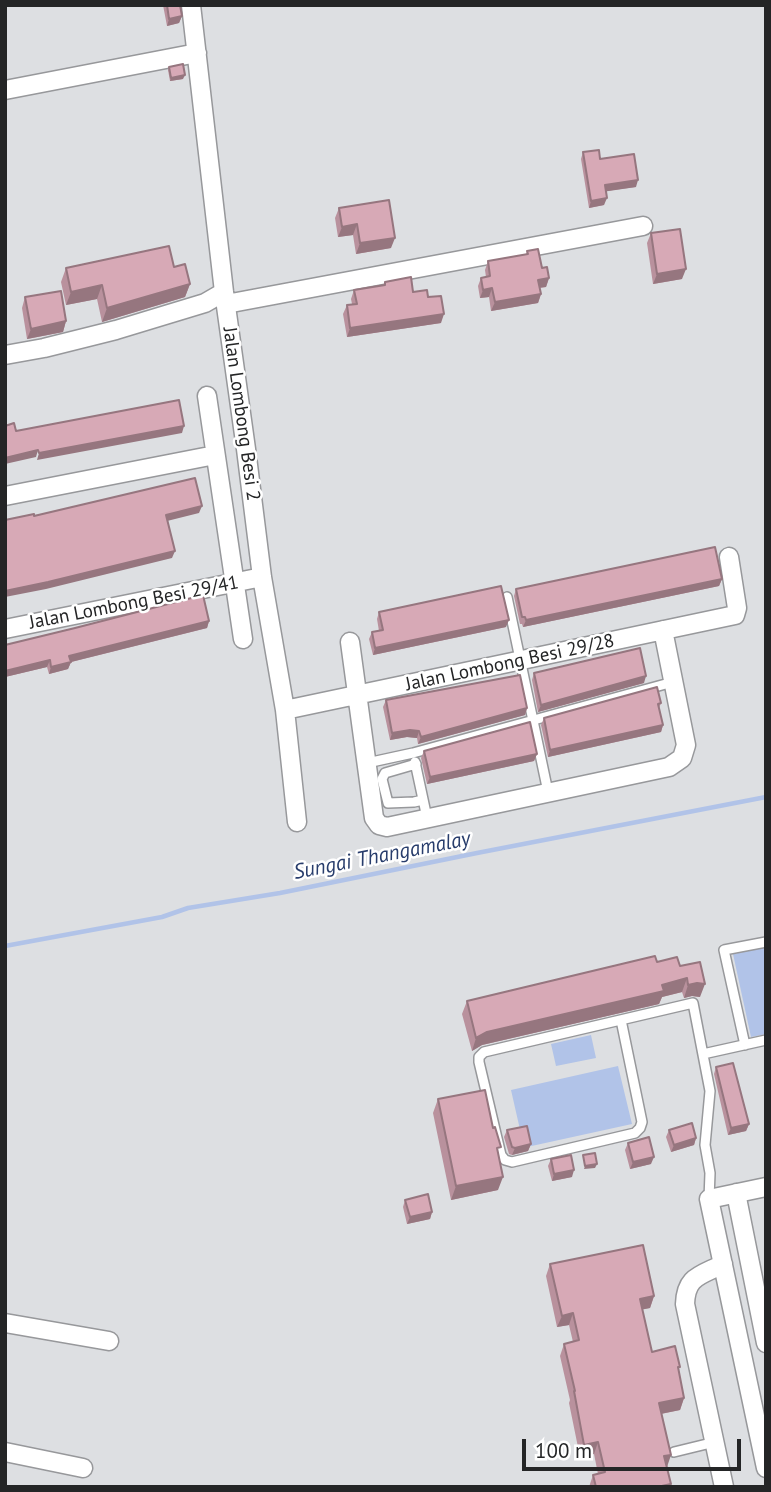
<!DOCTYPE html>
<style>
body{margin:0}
#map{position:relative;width:771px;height:1492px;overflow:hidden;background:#dddfe2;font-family:"PT Sans",sans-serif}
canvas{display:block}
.frame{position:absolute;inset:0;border:7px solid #242526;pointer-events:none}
.scale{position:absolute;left:522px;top:1439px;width:219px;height:32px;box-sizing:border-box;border:4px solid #242526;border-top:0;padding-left:9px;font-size:21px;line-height:24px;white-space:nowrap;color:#242526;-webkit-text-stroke:5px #fff;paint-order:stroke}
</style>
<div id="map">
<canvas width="771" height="1492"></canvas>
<div class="frame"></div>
<div class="scale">100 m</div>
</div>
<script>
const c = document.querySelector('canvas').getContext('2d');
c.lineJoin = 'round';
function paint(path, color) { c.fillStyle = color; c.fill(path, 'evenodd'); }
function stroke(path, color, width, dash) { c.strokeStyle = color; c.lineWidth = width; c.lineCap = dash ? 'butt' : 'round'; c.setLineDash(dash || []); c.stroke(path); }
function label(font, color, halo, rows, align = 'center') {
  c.font = font + ' "PT Sans",sans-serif'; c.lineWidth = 5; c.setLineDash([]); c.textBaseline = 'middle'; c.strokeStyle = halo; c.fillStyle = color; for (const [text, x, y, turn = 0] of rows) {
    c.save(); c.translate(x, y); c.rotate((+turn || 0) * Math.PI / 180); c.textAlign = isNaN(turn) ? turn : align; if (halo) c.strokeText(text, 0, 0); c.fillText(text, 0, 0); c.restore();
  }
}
const water = new Path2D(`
 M 766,947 L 766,1034 L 751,1037 L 733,954 Z
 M 591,1035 L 596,1058 L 556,1066 L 551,1044 Z
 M 618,1066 L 632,1124 L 527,1147 L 521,1134 L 511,1090 Z`);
const stream = new Path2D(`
 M 5,946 L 162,917 L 188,908 L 280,893 L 477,853 L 766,797`);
const service = new Path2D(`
 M 507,597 L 548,792
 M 415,762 L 427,818
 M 367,763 L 413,753 L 673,682
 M 416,764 L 385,773 L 382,779 L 388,803 L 414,802 L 423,800
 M 621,1020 L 642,1122 L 640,1128 L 635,1133 L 512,1162 L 505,1160 L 501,1155 L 479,1062 L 479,1057 L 484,1052 L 693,1003 L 710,1091 L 705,1145 L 710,1173 L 709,1199
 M 745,1045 L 724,950 L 766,942
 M 703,1054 L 766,1040
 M 674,1452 L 715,1442`);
const minor = new Path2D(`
 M 191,5 L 224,292 L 246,449 L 262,577 L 285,710 L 297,822
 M 5,90 L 197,53
 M 226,304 L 643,226
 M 5,355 L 44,348 L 116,330 L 205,303 L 224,292
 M 207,396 L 243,639
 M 5,496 L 215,455
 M 5,629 L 262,577
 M 350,642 L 374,818 L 379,825 L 387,827 L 669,767 L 682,758 L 686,745 L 663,630
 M 285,710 L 735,615 L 737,608 L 729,557
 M 766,1187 L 709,1199 L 766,1468
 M 736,1193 L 766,1343
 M 723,1264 C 700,1276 686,1276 685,1304 L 724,1487
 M 5,1323 L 109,1341
 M 5,1452 L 83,1468`);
const wall = new Path2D(`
 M 163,5 L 180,5 L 182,16 L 179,23 L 167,26 Z
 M 169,67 L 183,79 L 170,81 L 168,70 Z
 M 583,152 L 600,159 L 636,187 L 606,191 L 604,205 L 589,208 L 581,159 Z
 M 339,208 L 391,248 L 356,254 L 353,235 L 338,237 L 335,218 Z
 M 651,233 L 682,279 L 653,284 L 647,243 Z
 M 527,251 L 549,278 L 546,287 L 540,288 L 541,294 L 538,303 L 491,311 L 489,297 L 480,298 L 478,286 L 481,278 L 486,277 L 485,270 L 488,261 L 526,255 Z
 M 174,267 L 190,284 L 185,297 L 102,322 L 97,299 L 66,305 L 61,282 L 66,268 Z
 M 385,282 L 428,297 L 441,323 L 347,337 L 343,314 L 347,305 L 352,304 L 351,299 L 354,290 L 383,285 Z
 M 25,297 L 66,321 L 63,332 L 27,339 L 22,308 Z
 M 722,579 L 719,586 L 523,627 L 522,624 L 520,624 L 514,596 L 516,589 Z
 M 379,612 L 506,627 L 373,655 L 369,639 L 372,632 L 379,631 L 377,619 Z
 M 209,621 L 207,628 L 71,662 L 68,669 L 49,674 L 47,667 L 5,677 L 5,645 Z
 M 534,673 L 644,683 L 538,712 L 532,680 Z
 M 386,700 L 527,708 L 525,715 L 418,744 L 417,738 L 407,737 L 390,740 L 383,707 Z
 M 661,703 L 659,708 L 663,725 L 661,732 L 548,757 L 541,725 L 544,718 Z
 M 424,751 L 537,754 L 534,761 L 427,784 L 421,758 Z
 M 657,962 L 680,966 L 700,997 L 692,996 L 684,998 L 682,992 L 662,997 L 659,1004 L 482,1045 L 472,1051 L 462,1014 L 467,1001 Z
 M 716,1067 L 749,1124 L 746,1131 L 728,1135 L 714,1074 Z
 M 438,1099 L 498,1155 L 498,1190 L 451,1200 L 433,1113 Z
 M 507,1130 L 531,1144 L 528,1151 L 512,1155 L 509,1154 L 504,1137 Z
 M 669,1130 L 696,1138 L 694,1145 L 671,1152 L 666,1137 Z
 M 628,1143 L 651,1164 L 630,1169 L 625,1150 Z
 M 551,1159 L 572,1177 L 552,1181 L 548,1166 Z
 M 405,1200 L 432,1212 L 430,1219 L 407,1224 L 403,1207 Z
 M 550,1264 L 654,1296 L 650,1308 L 642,1309 L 652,1352 L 679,1371 L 684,1398 L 680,1410 L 661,1414 L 669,1487 L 589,1487 L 593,1475 L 598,1474 L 594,1454 L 580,1457 L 569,1403 L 570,1400 L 560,1356 L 564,1344 L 573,1342 L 569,1325 L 557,1327 L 546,1276 Z`);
const shadedWall = new Path2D(`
 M 182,16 L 179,23 L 167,26 L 169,19 Z
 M 185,75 L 183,79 L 170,81 L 171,78 Z
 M 638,180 L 636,187 L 602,192 L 605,185 Z
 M 607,198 L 604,205 L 589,208 L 591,201 Z
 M 357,224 L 353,235 L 338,237 L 342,227 Z
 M 395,238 L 391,248 L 356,254 L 360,243 Z
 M 686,269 L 682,279 L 653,284 L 657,274 Z
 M 549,278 L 546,287 L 535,288 L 538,280 Z
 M 190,284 L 185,297 L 102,322 L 107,308 Z
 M 102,285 L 97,299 L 66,305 L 71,292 Z
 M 492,288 L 489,297 L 480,298 L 483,290 Z
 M 541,294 L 538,303 L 491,311 L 495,302 Z
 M 444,314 L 441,323 L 347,337 L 350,328 Z
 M 66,321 L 63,332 L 27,339 L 31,329 Z
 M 184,426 L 182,433 L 37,460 L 39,453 Z
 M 38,450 L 36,457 L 5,464 L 5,458 Z
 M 202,506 L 199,513 L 163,522 L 166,515 Z
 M 175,551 L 172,558 L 46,589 L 5,597 L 5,591 Z
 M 722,579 L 719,586 L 523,627 L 526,620 Z
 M 509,620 L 506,627 L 373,655 L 375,648 Z
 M 209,621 L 207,628 L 67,663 L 69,656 Z
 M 50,660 L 47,667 L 5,677 L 5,671 Z
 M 71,662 L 68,669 L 49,674 L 51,667 Z
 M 646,676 L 644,683 L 538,712 L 541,705 Z
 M 527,708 L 525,715 L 418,744 L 421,737 Z
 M 663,725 L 661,732 L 548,757 L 550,750 Z
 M 410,730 L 419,731 L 417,738 L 407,737 L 390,740 L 392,733 Z
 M 537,754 L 534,761 L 427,784 L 430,777 Z
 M 687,978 L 682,992 L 662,997 L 659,1004 L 482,1045 L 472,1051 L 476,1038 L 487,1032 Z
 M 697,983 L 705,984 L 700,997 L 692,996 L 684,998 L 688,985 Z
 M 749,1124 L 746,1131 L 728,1135 L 731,1128 Z
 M 696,1138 L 694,1145 L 671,1152 L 674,1145 Z
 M 531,1144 L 528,1151 L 512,1155 L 515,1148 Z
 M 654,1157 L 651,1164 L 630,1169 L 633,1162 Z
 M 597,1164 L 595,1168 L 584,1169 L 585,1166 Z
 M 574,1170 L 572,1177 L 552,1181 L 554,1174 Z
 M 503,1177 L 498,1190 L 451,1200 L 456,1186 Z
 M 432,1212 L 430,1219 L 407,1224 L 410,1217 Z
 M 654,1296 L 650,1308 L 635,1311 L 640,1299 Z
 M 573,1313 L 569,1325 L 557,1327 L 562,1316 Z
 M 684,1398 L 680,1410 L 655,1415 L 659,1403 Z
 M 598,1442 L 594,1454 L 580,1457 L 584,1445 Z
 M 671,1455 L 667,1467 L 664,1456 Z`);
const building = new Path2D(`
 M 167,5 L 180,5 L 182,16 L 169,19 Z
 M 183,64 L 185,75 L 171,78 L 169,67 Z
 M 599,150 L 600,159 L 634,154 L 638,180 L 605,185 L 607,198 L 591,201 L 583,152 Z
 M 389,200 L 395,238 L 360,243 L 357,224 L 342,227 L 339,208 Z
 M 680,229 L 686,269 L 657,274 L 651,233 Z
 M 169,246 L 174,267 L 185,264 L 190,284 L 107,308 L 102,285 L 71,292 L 66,268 Z
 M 538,249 L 542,268 L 547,267 L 549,278 L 538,280 L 541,294 L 495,302 L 492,288 L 483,290 L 481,278 L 490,276 L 488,261 L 528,254 L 527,251 Z
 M 411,277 L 413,292 L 427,290 L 428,297 L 441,296 L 444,314 L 350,328 L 347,305 L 357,304 L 354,290 L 385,285 L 385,282 Z
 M 61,291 L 66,321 L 31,329 L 25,297 Z
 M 179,400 L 184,426 L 39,453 L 38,450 L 5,458 L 5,426 L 14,423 L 16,431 Z
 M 195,478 L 202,506 L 166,515 L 175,551 L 48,582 L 5,591 L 5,520 L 34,514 L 34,516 Z
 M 715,547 L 722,579 L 526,620 L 525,617 L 522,617 L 516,589 Z
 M 501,586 L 509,620 L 375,648 L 372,632 L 383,630 L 379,612 Z
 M 203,595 L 209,621 L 69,656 L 71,662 L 51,667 L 50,660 L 5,671 L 5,645 L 75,628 Z
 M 640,648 L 646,676 L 541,705 L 534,673 Z
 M 520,675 L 527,708 L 421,737 L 419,731 L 410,730 L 392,733 L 386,700 Z
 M 657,687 L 661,703 L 658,704 L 663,725 L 550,750 L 544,718 Z
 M 530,722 L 537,754 L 430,777 L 424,751 Z
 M 655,956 L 657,962 L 677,957 L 680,966 L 700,962 L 705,984 L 697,983 L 688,985 L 687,978 L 662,985 L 664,991 L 487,1032 L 476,1038 L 467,1001 Z
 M 733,1063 L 749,1124 L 731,1128 L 716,1067 Z
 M 485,1090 L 493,1128 L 495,1127 L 501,1147 L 497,1148 L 503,1177 L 456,1186 L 438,1099 Z
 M 692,1123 L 696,1138 L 674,1145 L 669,1130 Z
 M 527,1126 L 531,1144 L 515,1148 L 512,1147 L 507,1130 Z
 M 649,1137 L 654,1157 L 633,1162 L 628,1143 Z
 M 595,1153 L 597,1164 L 585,1166 L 583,1155 Z
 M 571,1155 L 574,1170 L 554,1174 L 551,1159 Z
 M 428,1194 L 432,1212 L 410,1217 L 405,1200 Z
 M 643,1245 L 654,1296 L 640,1299 L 652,1352 L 675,1346 L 680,1367 L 678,1367 L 684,1398 L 659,1403 L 671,1455 L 664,1456 L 671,1484 L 657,1487 L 596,1487 L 593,1475 L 605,1472 L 598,1442 L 584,1445 L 574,1391 L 575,1391 L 564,1344 L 579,1340 L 573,1313 L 562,1316 L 550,1264 Z`);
const streetNames = [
 ["Jalan Lombong Besi 2",241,414,82],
 ["Jalan Lombong Besi 29/41",134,603,-11],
 ["Jalan Lombong Besi 29/28",510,663,-12]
];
const waterNames = [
 ["Sungai Thangamalay",382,856,-11]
];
paint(water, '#b1c3e8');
stroke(stream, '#b1c3e8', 4.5);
stroke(service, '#97989b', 12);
stroke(minor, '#97989b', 21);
stroke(service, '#fff', 9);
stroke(minor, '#fff', 18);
paint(wall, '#b9919d');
paint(shadedWall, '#96767f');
paint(building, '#d7a9b6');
stroke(building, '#96767f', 2);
label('19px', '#242526', '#fff', streetNames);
label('italic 21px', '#283d6c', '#fff', waterNames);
</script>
